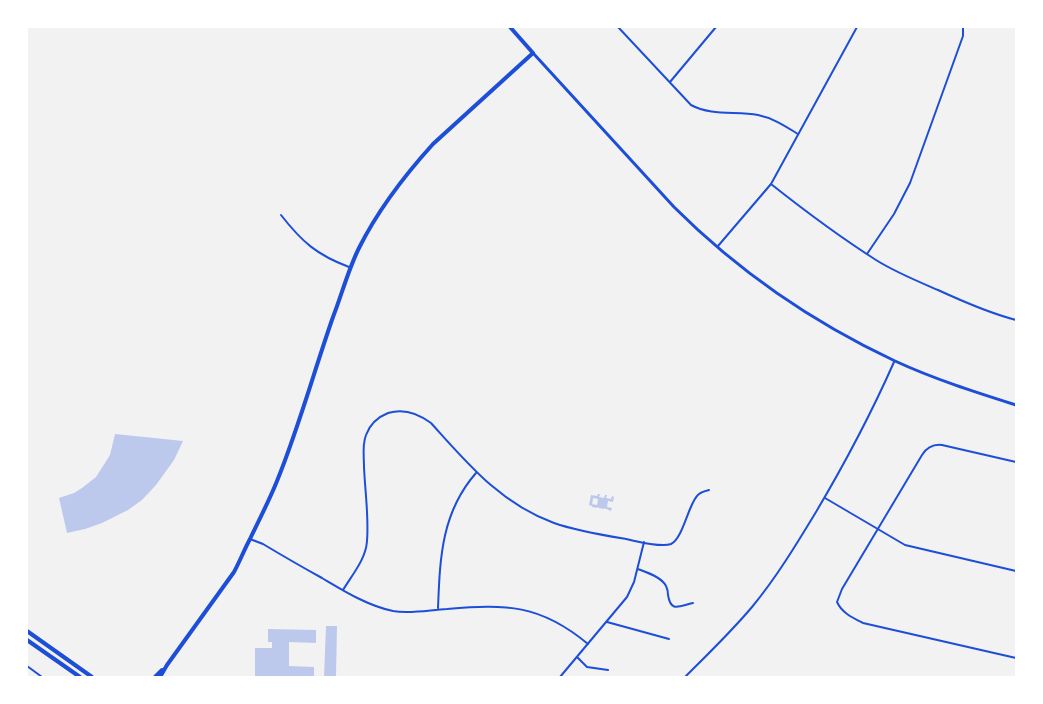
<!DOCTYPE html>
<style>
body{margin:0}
#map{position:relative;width:1043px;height:704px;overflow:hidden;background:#f2f2f2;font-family:"PT Sans Narrow",sans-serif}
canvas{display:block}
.frame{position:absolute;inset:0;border:28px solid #fff;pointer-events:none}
</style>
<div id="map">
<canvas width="1043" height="704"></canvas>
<div class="frame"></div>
</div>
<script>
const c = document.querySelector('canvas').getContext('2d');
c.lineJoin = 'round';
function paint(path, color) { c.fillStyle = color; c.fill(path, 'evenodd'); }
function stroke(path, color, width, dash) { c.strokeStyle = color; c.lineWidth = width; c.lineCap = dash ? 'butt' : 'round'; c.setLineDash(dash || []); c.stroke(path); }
const building = new Path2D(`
 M 115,434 L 183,441 L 174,460 L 156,485 L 142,500 L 128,510 L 102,523 L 85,529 L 67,533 L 59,498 L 74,493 L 82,488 L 96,477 L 110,455 Z
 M 598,494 L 600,494 L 599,497 L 604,498 L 605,495 L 607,495 L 606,498 L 611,499 L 612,496 L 614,497 L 613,502 L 608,501 L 607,507 L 612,508 L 611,511 L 604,508 L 604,509 L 599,508 L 597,507 L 597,508 L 592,507 L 592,504 L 597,505 L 598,499 L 593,498 L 592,506 L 589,505 L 591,495 L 597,496 Z
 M 326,626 L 337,626 L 336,677 L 324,677 Z
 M 268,629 L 316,630 L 316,643 L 289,642 L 289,666 L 314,667 L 314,677 L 255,676 L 255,648 L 272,648 L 272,642 L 268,642 Z`);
const minor = new Path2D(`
 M 618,27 L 691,105 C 711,116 736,111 758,115 C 773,118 785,126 798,134
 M 670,82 L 716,27
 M 771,184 C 805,211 840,237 876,260 C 895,272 917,281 938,290 C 964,302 989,313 1016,320
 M 281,215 C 302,242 317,255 349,267
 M 718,246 L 771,184 L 857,27
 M 867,254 L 894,214 L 910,183 L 963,36 L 963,27
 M 1016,462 L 942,445 C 933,444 927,447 922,455 L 842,589 L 837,602 C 842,613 853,618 863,623 L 1016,658
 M 825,498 L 905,545 L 1016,571
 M 250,539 L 263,544 C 283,556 302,567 322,578 C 344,591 368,606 393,611 C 410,614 429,610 447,609 C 506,604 540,604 588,644
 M 638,569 C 646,572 662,577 666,586 C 667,588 668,593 668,595 C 671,613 679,606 693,603
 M 343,590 C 352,575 366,559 367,541 C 369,517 365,491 364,467 C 364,456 362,445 366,435 C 370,424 378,417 388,413 C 404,408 419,414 431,423 C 468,464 501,504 554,523 C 577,531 602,535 626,539 C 636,541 661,548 671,544 C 683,538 688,506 697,496 C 700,492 705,491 709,490
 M 438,608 C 440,559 441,513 476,473
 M 607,622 L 669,639
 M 577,657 L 587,667 L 608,670
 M 27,666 L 42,677
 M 560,677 L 627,597 L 634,582 L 644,542
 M 685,677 C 708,654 731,632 752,607 C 776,578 796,545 816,512 C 845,463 871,414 894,362`);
const tertiary = new Path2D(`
 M 533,53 L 674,207 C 737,270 814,323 895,361 C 934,379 975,392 1016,405`);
const secondary = new Path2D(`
 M 27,631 L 92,677
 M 27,640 L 80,677
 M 155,677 L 162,670
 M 160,677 L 167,665 L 234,572 C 240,561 244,550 250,539 C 259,520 269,501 277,481 C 299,427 314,371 333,317 C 342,294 348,270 359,248 C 378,210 404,176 433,144 L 533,53 L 510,27`);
paint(building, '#bdc9ec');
stroke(minor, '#1d4ed8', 2);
stroke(tertiary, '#1d4ed8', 3);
stroke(secondary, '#1d4ed8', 4);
</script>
